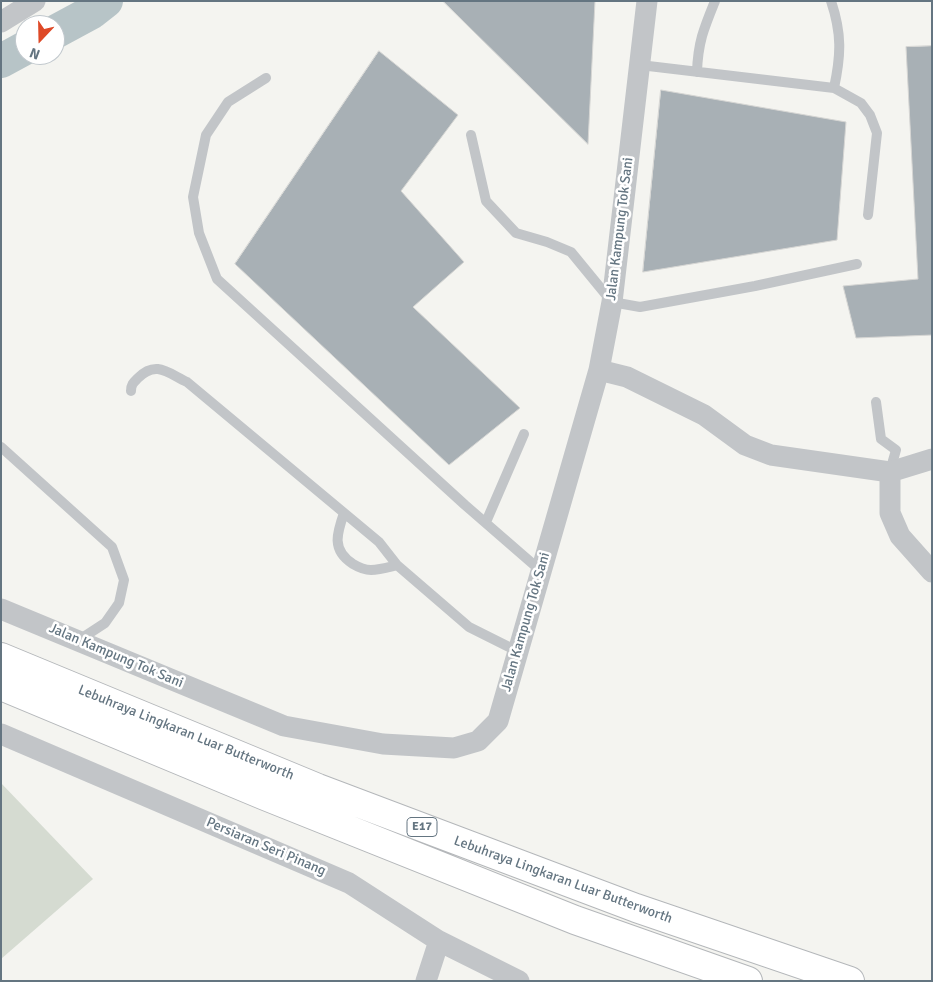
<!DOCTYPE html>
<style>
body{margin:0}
#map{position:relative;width:933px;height:982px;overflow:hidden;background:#f4f4f0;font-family:Signika,sans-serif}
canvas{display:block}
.frame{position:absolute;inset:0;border:2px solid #647581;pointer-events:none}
.north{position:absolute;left:15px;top:15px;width:50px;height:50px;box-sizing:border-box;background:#fff;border:1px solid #c1c8cd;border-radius:50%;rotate:201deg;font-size:14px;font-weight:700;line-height:20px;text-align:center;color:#647581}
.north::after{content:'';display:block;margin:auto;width:18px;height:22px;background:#de4927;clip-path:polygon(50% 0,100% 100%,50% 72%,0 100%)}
</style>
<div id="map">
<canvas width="933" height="982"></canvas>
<div class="frame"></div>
<div class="north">N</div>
</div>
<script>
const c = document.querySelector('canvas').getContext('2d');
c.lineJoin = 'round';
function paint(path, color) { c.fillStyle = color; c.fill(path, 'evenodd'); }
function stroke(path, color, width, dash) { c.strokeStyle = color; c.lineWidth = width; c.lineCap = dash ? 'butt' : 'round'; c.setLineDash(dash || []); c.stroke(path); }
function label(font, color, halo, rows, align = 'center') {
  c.font = font + ' Signika,sans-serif'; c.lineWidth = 5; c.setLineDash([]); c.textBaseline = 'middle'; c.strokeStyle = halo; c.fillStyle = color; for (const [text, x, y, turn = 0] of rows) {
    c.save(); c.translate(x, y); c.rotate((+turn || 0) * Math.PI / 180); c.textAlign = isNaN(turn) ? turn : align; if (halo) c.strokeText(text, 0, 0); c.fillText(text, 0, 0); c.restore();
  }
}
const green = new Path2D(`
 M 1,783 L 93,879 L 1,959 Z`);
const river = new Path2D(`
 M 55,32 L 92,12 L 106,1
 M 1,61 L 25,48`);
const building = new Path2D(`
 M 443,1 L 595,1 L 588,144 Z
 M 932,46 L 932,335 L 856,338 L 843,286 L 918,279 L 906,47 Z
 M 379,51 L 458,115 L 401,191 L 464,262 L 413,307 L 520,408 L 449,465 L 235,264 Z
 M 661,90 L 846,122 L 837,240 L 643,272 Z`);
const lane = new Path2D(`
 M 831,1 C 842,34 841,55 834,88
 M 640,65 L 834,88 L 861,103 L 870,115 L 877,133 L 868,215
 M 697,72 C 698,42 704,28 715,1
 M 266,78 L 228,102 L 206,135 L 193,197 L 199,233 L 217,279 L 465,505 L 541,571
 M 471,135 L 486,201 L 516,233 L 547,242 L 571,252 L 612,302 L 640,307 L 755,286 L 857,264
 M 131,391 C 131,384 134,382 138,378 C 156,360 168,373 187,382 L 379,542 L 397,565 L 469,627 L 517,651
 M 876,402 L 881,439 L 896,450 L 890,471
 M 1,447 L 112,547 L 124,580 L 119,603 L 105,623 L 79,640
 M 344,513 C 337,533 331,550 353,564 C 358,567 365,570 371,570 C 379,570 389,567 397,565
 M 486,522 L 524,434`);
const street = new Path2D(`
 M 1,22 L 35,1
 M 599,370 L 627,377 L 704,415 L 745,445 L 771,455 L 890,472 L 932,459
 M 890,472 L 890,513 L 900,536 L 932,572
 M 1,609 L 284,726 L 383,744 L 454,748 L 478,741 L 498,721 L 599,370 L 612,302 L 647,1
 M 1,734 L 349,883 L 439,941 L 519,981
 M 426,981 L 439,941`);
const highway = new Path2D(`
 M 1,657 L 318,788 L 636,908 L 850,981
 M 1,686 L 265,796 L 575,920 L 748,981`);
const shields = [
 [422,827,30]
];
const shieldNames = [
 ["E17",422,827]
];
const streetNames = [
 ["Jalan Kampung Tok Sani",620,229,-83],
 ["Jalan Kampung Tok Sani",526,622,-74],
 ["Jalan Kampung Tok Sani",116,656,23],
 ["Lebuhraya Lingkaran Luar Butterworth",186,733,22],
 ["Persiaran Seri Pinang",266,847,23],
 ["Lebuhraya Lingkaran Luar Butterworth",563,880,20]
];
paint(green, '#d5dbd1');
stroke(river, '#b7c4c7', 34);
paint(building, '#a8b0b5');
stroke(building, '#d5d5d3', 1);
stroke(highway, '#b4b7ba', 30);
stroke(lane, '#c2c5c8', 10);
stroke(street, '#c2c5c8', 21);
stroke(highway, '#fff', 28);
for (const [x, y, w] of shields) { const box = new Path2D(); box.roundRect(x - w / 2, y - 9.5, w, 19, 4); c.fillStyle = '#fff'; c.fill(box); stroke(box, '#647581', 1); }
label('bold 12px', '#647581', null, shieldNames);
label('14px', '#647581', '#fff', streetNames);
</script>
